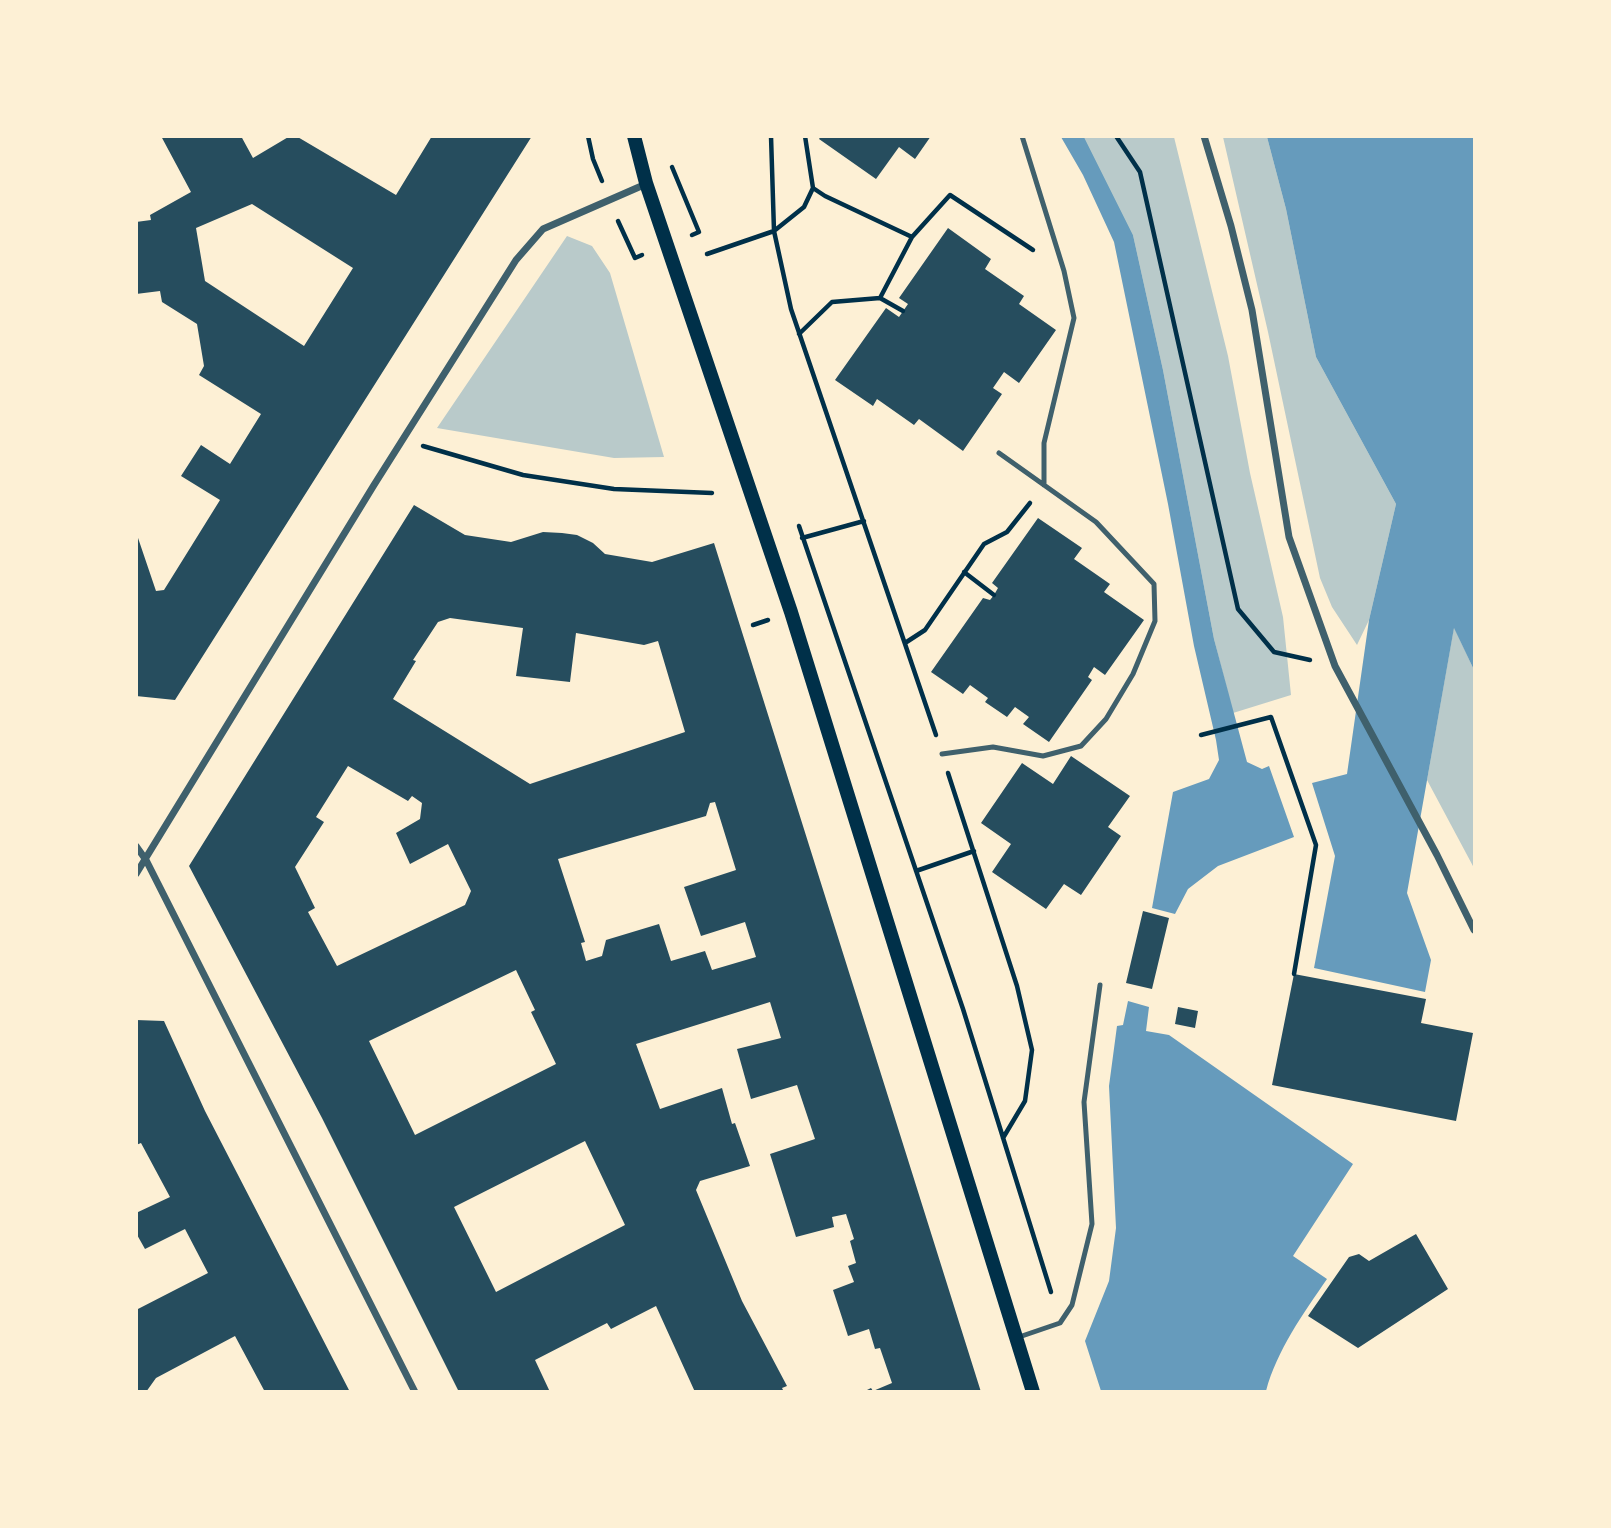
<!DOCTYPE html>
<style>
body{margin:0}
#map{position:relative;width:1611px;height:1528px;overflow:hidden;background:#fdf0d5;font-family:Figtree,sans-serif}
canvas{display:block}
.frame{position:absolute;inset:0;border:138px solid #fdf0d5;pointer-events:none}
</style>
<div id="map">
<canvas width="1611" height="1528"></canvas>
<div class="frame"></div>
</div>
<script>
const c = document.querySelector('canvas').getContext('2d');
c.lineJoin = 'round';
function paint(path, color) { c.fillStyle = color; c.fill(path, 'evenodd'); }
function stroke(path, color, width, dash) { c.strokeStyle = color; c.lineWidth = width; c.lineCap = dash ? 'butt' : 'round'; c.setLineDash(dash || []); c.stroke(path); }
const green = new Path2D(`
 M 1084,137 L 1174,137 L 1228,356 L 1250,473 L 1283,617 L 1291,695 L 1233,713 L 1214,639 L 1163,370 L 1133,235 Z
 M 1223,137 L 1267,137 L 1286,209 L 1316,357 L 1396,504 L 1369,620 L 1357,645 L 1332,607 L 1320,578 L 1268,332 Z
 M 567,236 L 592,246 L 610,273 L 664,457 L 614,458 L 437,428 Z
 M 1454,627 L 1474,670 L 1474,868 L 1427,780 Z`);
const water = new Path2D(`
 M 1061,137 L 1084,137 L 1133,235 L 1163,370 L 1214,639 L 1247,762 L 1262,769 L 1269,766 L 1294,837 L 1218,866 L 1188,889 L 1175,914 L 1152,908 L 1173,792 L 1209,779 L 1219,760 L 1216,740 L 1194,646 L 1168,504 L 1114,242 L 1083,175 Z
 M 1267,137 L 1474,137 L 1474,670 L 1454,628 L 1407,893 L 1431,960 L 1425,992 L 1314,968 L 1335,856 L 1312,783 L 1347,774 L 1369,620 L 1396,504 L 1316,357 L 1286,209 Z
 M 1128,1001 L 1149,1007 L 1146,1031 L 1169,1035 L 1353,1164 L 1293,1256 L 1327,1279 C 1303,1314 1277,1350 1266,1391 L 1101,1391 L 1085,1341 L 1109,1281 L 1116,1228 L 1109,1086 L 1117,1026 L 1123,1025 Z`);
const building = new Path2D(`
 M 161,136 L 241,136 L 253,158 L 290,136 L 296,136 L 396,195 L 432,136 L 532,136 L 175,700 L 136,696 L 136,532 L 156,591 L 164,590 L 220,500 L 181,476 L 201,445 L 230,464 L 261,414 L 199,375 L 204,366 L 197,324 L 162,302 L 160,291 L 136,294 L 136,222 L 151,220 L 150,215 L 191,192 ZM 252,204 L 353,268 L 304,346 L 205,281 L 196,228 Z
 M 821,136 L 931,136 L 915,159 L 899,147 L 876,179 L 819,139 Z
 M 948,228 L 991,259 L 985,269 L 1024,296 L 1019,304 L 1056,330 L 1019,383 L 1004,372 L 993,388 L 1002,394 L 963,451 L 919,419 L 914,425 L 877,399 L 873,406 L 835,380 L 886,308 L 899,317 L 908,304 L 899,298 Z
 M 414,505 L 465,535 L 511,542 L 543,532 L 562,533 L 577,535 L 593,543 L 605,554 L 652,562 L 714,543 L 981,1392 L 863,1392 L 871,1388 L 873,1391 L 892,1383 L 880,1348 L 875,1349 L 869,1329 L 848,1336 L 833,1290 L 854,1282 L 848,1266 L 856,1263 L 850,1241 L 854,1239 L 846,1214 L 832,1217 L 834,1227 L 796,1237 L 770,1154 L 815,1139 L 797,1085 L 751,1099 L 737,1049 L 781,1038 L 770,1002 L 636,1044 L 660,1109 L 722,1088 L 732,1124 L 735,1123 L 750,1166 L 700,1181 L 696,1190 L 742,1301 L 787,1386 L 782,1388 L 784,1392 L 695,1392 L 656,1306 L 611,1329 L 607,1323 L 535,1360 L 550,1392 L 459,1392 L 322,1118 L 189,866 ZM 450,618 L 523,628 L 516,676 L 570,682 L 576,633 L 644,645 L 658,641 L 685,732 L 530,784 L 393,699 L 416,661 L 413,660 L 438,622 ZM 348,766 L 408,801 L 412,796 L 422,803 L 420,819 L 396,833 L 410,864 L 448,844 L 471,891 L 465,905 L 337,966 L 308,912 L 315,908 L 295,867 L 324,822 L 316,817 ZM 715,802 L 736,870 L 684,887 L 701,936 L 745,922 L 756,957 L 712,970 L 705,951 L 671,961 L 659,924 L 606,940 L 602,956 L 586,961 L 581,943 L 585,942 L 558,859 L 706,816 L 710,803 ZM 516,970 L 535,1010 L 531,1012 L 556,1064 L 415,1135 L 369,1041 ZM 585,1141 L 625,1225 L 496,1292 L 454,1207 Z
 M 1038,518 L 1082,548 L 1074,559 L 1110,584 L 1104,592 L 1144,620 L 1105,675 L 1094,667 L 1088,677 L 1092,680 L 1049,742 L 1023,724 L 1029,717 L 1015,707 L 1007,717 L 985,702 L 988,698 L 970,685 L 963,694 L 931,672 L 983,598 L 990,600 L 994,595 L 998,588 L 992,583 Z
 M 1071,756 L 1130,796 L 1108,827 L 1121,836 L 1081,895 L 1064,884 L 1046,909 L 992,872 L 1011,844 L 981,823 L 1022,763 L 1053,784 Z
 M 1143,911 L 1169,918 L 1152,989 L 1126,983 Z
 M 1294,974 L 1426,999 L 1421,1023 L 1473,1033 L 1456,1121 L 1272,1085 Z
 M 1178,1007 L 1198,1011 L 1195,1028 L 1175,1024 Z
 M 136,1020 L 164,1021 L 205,1111 L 350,1392 L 265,1392 L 235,1336 L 156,1378 L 146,1392 L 136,1392 L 136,1310 L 208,1273 L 185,1229 L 145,1249 L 136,1233 L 136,1213 L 170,1197 L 141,1143 L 136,1145 Z
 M 1416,1234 L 1448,1289 L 1358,1348 L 1308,1316 L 1349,1257 L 1359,1254 L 1369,1261 Z`);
const path = new Path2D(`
 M 588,136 L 593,159 L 602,181
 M 771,136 L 774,231 L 791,309 L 936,735
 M 805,136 L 813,188 L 825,196 L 912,237
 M 1116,136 L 1140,172 L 1238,609 L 1274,652 L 1310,660
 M 672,167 L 699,232 L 692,235
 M 618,221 L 635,258 L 642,255
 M 707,254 L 774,231 L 804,207 L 813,188
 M 880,298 L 903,311
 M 799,334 L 832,302 L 880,298 L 912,237 L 950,195 L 1033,250
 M 423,446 L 523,475 L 614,489 L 712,493
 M 799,526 L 963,1009 L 1051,1292
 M 802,538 L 864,521
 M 964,572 L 994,595
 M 753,625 L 768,620
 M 905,643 L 925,630 L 984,544 L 1007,532 L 1030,503
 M 1201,735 L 1271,717 L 1316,845 L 1294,974
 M 948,773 L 1017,986 L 1032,1050 L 1025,1101 L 1003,1138
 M 916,871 L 974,851`);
const service = new Path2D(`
 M 1022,136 L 1064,271 L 1074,318 L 1044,443 L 1044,485
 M 942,754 L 993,747 L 1043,756 L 1081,746 L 1106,719 L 1133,674 L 1155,621 L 1154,584 L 1096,522 L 999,453
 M 1019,1337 L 1060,1323 L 1072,1305 L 1092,1224 L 1084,1102 L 1100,985`);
const minor = new Path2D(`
 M 1204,136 L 1231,226 L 1252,310 L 1289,537 L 1335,666 L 1437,855 L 1474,930
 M 136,846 L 146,860 L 415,1392
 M 136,874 L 374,485 L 516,260 L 543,229 L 646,184`);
const secondary = new Path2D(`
 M 634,136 L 646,183 L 791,612 L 1033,1392`);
paint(green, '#b9caca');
paint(water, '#669bbc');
paint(building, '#264d5e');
stroke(path, '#003049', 4.5);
stroke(service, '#3f606c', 5);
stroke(minor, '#3f606c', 7);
stroke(secondary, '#003049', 14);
</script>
